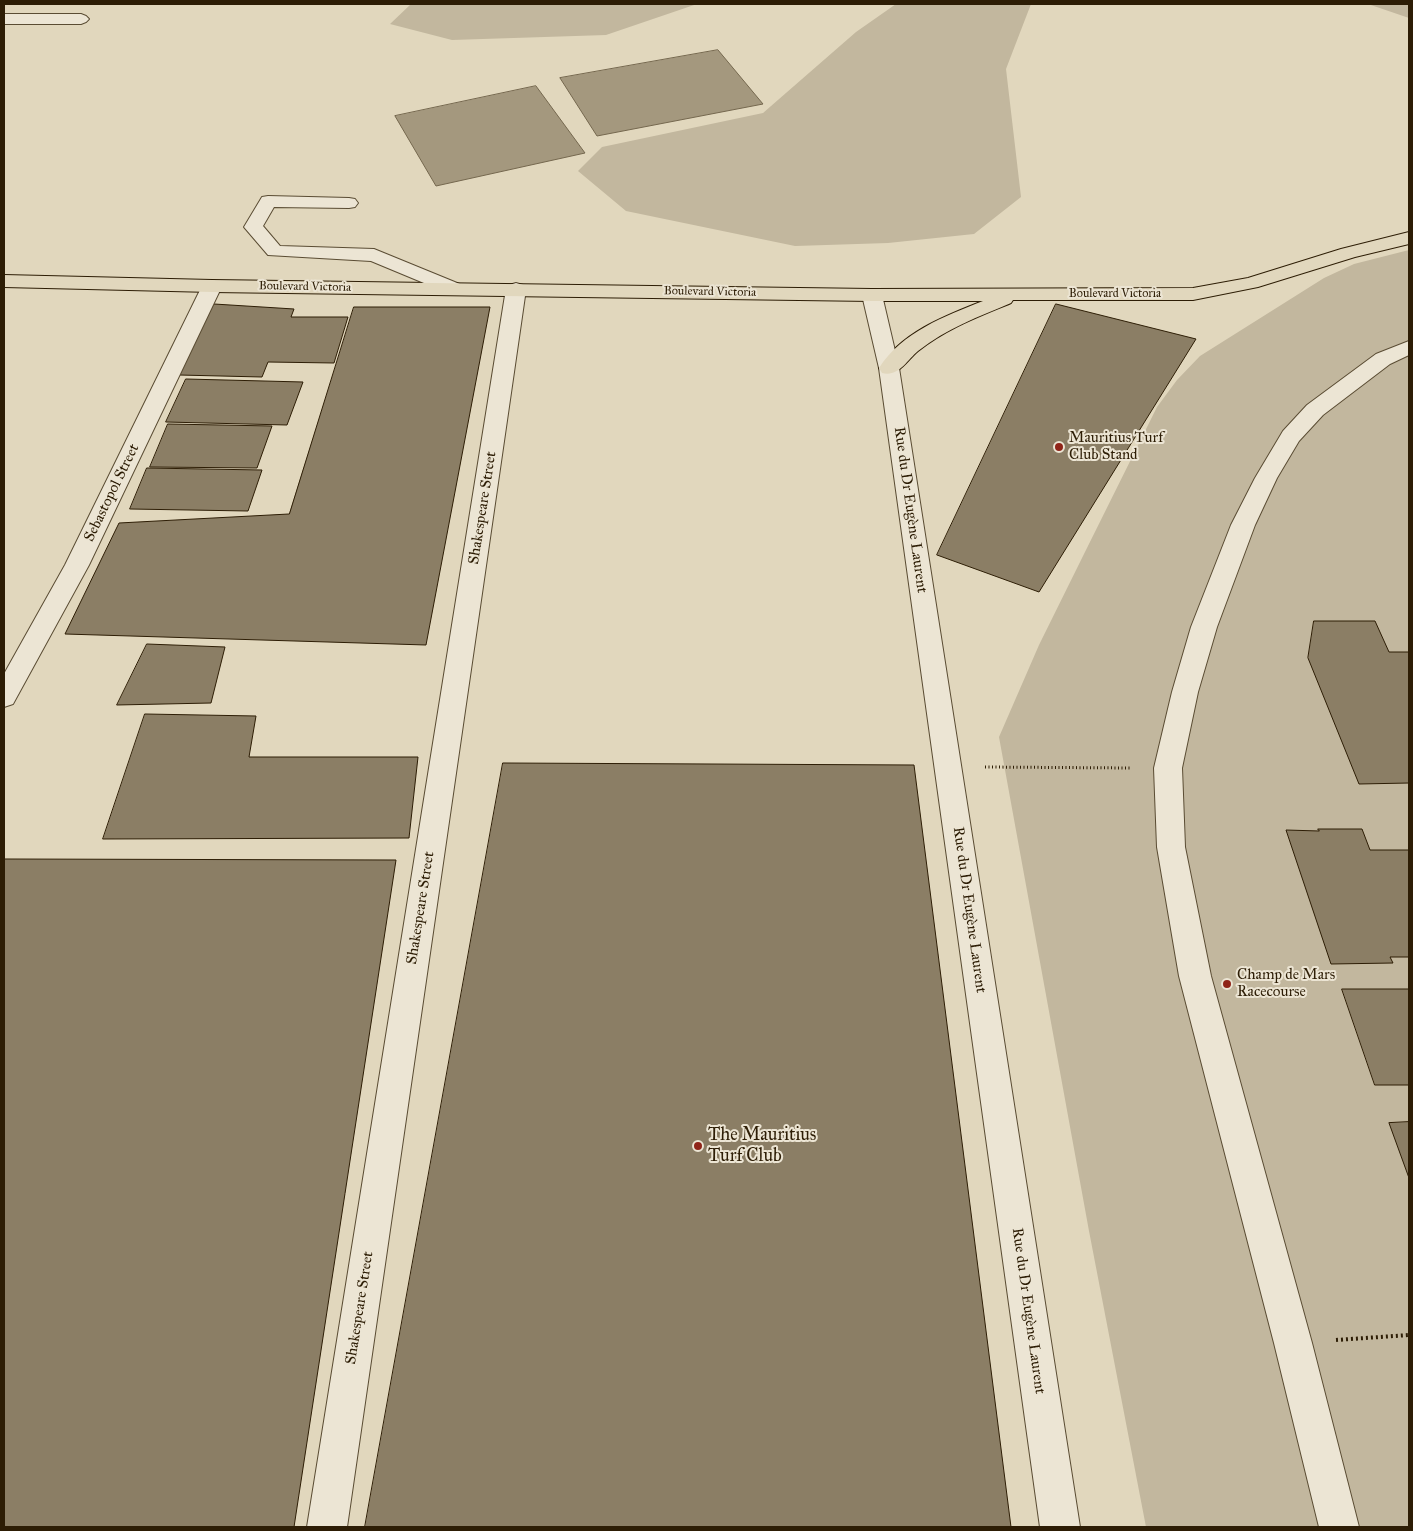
<!DOCTYPE html>
<meta charset="utf-8">
<style>
body{margin:0}
#map{position:relative;width:1413px;height:1531px;overflow:hidden;background:#e1d7bd;font-family:"IM FELL Great Primer",serif}
canvas{display:block}
.frame{position:absolute;inset:0;border:5px solid #2d1d05;pointer-events:none}
</style>
<div id="map">
<canvas width="1413" height="1531"></canvas>
<div class="frame"></div>
</div>
<script>
const c = document.querySelector('canvas').getContext('2d');
c.lineJoin = 'round';
function paint(path, color) { c.fillStyle = color; c.fill(path, 'evenodd'); }
function stroke(path, color, width, dash) { c.strokeStyle = color; c.lineWidth = width; c.lineCap = dash ? 'butt' : 'round'; c.setLineDash(dash || []); c.stroke(path); }
function label(font, color, halo, rows, align = 'center') {
  c.font = font + ' "IM FELL Great Primer",serif'; c.lineWidth = 4; c.setLineDash([]); c.textBaseline = 'middle'; c.strokeStyle = halo; c.fillStyle = color; for (const [text, x, y, turn = 0] of rows) {
    c.save(); c.translate(x, y); c.rotate((+turn || 0) * Math.PI / 180); c.textAlign = isNaN(turn) ? turn : align; if (halo) c.strokeText(text, 0, 0); c.fillText(text, 0, 0); c.restore();
  }
}
const green = new Path2D(`
 M 411,4 L 697,4 L 606,35 L 452,40 L 390,24 Z
 M 896,4 L 1031,4 L 1006,69 L 1021,197 L 974,234 L 888,243 L 795,246 L 626,211 L 578,171 L 602,147 L 763,113 L 856,32 Z
 M 1368,4 L 1409,4 L 1409,18 Z
 M 1409,250 L 1409,1527 L 1146,1527 L 1089,1231 L 999,737 L 1039,645 L 1083,556 L 1157,407 L 1177,380 L 1200,356 L 1324,278 L 1354,264 Z`);
const water = new Path2D(`
 M 718,50 L 763,104 L 597,136 L 560,78 Z
 M 536,86 L 585,153 L 436,186 L 395,116 Z`);
const building = new Path2D(`
 M 214,304 L 294,309 L 291,317 L 348,317 L 334,363 L 268,362 L 262,377 L 179,375 Z
 M 1056,304 L 1196,339 L 1039,592 L 937,555 Z
 M 354,307 L 490,307 L 426,645 L 65,634 L 119,523 L 289,514 Z
 M 186,379 L 303,382 L 287,425 L 166,422 Z
 M 168,424 L 272,426 L 257,468 L 150,467 Z
 M 147,468 L 262,470 L 248,511 L 130,509 Z
 M 1314,621 L 1375,621 L 1389,652 L 1409,652 L 1409,783 L 1359,784 L 1308,658 Z
 M 147,644 L 225,647 L 211,703 L 117,705 Z
 M 145,714 L 256,716 L 249,757 L 418,757 L 409,838 L 103,839 Z
 M 503,763 L 914,765 L 1011,1527 L 365,1527 Z
 M 1318,829 L 1362,829 L 1370,850 L 1409,850 L 1409,957 L 1390,957 L 1393,963 L 1331,964 L 1286,830 L 1319,831 Z
 M 4,859 L 396,860 L 294,1527 L 4,1527 Z
 M 1342,989 L 1409,989 L 1409,1085 L 1375,1085 Z
 M 1409,1122 L 1409,1178 L 1389,1123 Z`);
const pathFar1 = new Path2D(`
 M 985,767 L 1131,768`);
const path = new Path2D(`
 M 1336,1340 L 1409,1335`);
const minor = new Path2D(`
 M 4,14 L 81,14 L 86,16 L 89,19 L 86,22 L 81,24 L 4,24 Z
 M 268,196 L 349,198 L 355,199 L 358,203 L 355,207 L 349,208 L 274,207 L 263,226 L 280,246 L 374,249 L 462,285 L 465,289 L 462,293 L 455,295 L 448,293 L 371,261 L 268,255 L 244,227 L 262,197 Z
 M 212,280 L 219,282 L 222,286 L 89,565 L 13,704 L 4,707 L 4,674 L 65,565 L 202,286 L 205,282 Z
 M 516,283 L 523,285 L 526,289 L 347,1527 L 307,1527 L 506,289 L 509,285 Z
 M 872,289 L 879,291 L 882,295 L 899,368 L 1080,1527 L 1040,1527 L 879,368 L 862,295 L 865,291 Z
 M 1409,341 L 1409,355 L 1390,364 L 1323,415 L 1299,441 L 1277,478 L 1255,525 L 1217,627 L 1198,692 L 1182,768 L 1185,847 L 1211,976 L 1312,1343 L 1359,1527 L 1319,1527 L 1274,1343 L 1179,976 L 1157,847 L 1154,768 L 1172,692 L 1191,627 L 1231,525 L 1255,478 L 1283,431 L 1307,405 L 1376,354 Z`);
const major = new Path2D(`
 M 1409,232 L 1409,244 L 1355,257 L 1258,287 L 1193,300 L 1013,300 L 1011,303 C 978,317 947,328 918,351 C 906,361 899,377 882,373 L 879,368 C 902,332 945,316 983,301 L 872,301 L 212,292 L 4,287 L 4,275 L 212,280 L 872,289 L 1193,288 L 1248,278 L 1341,249 Z`);
const markers = [
 [1059,447,5,"#8f2418"],
 [1227,984,5,"#8f2418"],
 [698,1146,5,"#8f2418"]
];
const farStreetnames = [
 ["Boulevard Victoria",305,287,1],
 ["Boulevard Victoria",710,292,1],
 ["Boulevard Victoria",1115,294]
];
const poiNames = [
 ["Mauritius Turf",1069,438],
 ["Club Stand",1069,455],
 ["Champ de Mars",1237,975],
 ["Racecourse",1237,992]
];
const streetNames = [
 ["Sebastopol Street",112,493,-64],
 ["Shakespeare Street",483,508,-81],
 ["Rue du Dr Eugène Laurent",910,510,82],
 ["Shakespeare Street",421,908,-81],
 ["Rue du Dr Eugène Laurent",969,910,82],
 ["Shakespeare Street",360,1308,-81],
 ["Rue du Dr Eugène Laurent",1028,1311,82]
];
const nearPoinames = [
 ["The Mauritius",708,1136],
 ["Turf Club",708,1157]
];
paint(green, '#c2b79e');
paint(water, '#a4987e');
stroke(water, '#74674e', 1);
paint(building, '#8b7e65');
stroke(building, '#2d1d05', 1);
stroke(minor, '#5a4c33', 2);
stroke(major, '#2d1d05', 2);
stroke(pathFar1, '#2d1d05', 3, [1, 2.5]);
stroke(path, '#2d1d05', 4, [2, 3]);
paint(minor, '#ece5d4');
paint(major, '#e1d7bd');
for (const [x, y, r, color] of markers) { const dot = new Path2D(); dot.arc(x, y, r, 0, 2 * Math.PI); c.fillStyle = color; c.fill(dot); stroke(dot, '#ece5d4', 2); }
label('12px', '#2d1d05', '#ece5d4', farStreetnames);
label('15px', '#2d1d05', '#ece5d4', poiNames, 'left');
label('15px', '#2d1d05', '#ece5d4', streetNames);
label('18px', '#2d1d05', '#ece5d4', nearPoinames, 'left');
</script>
